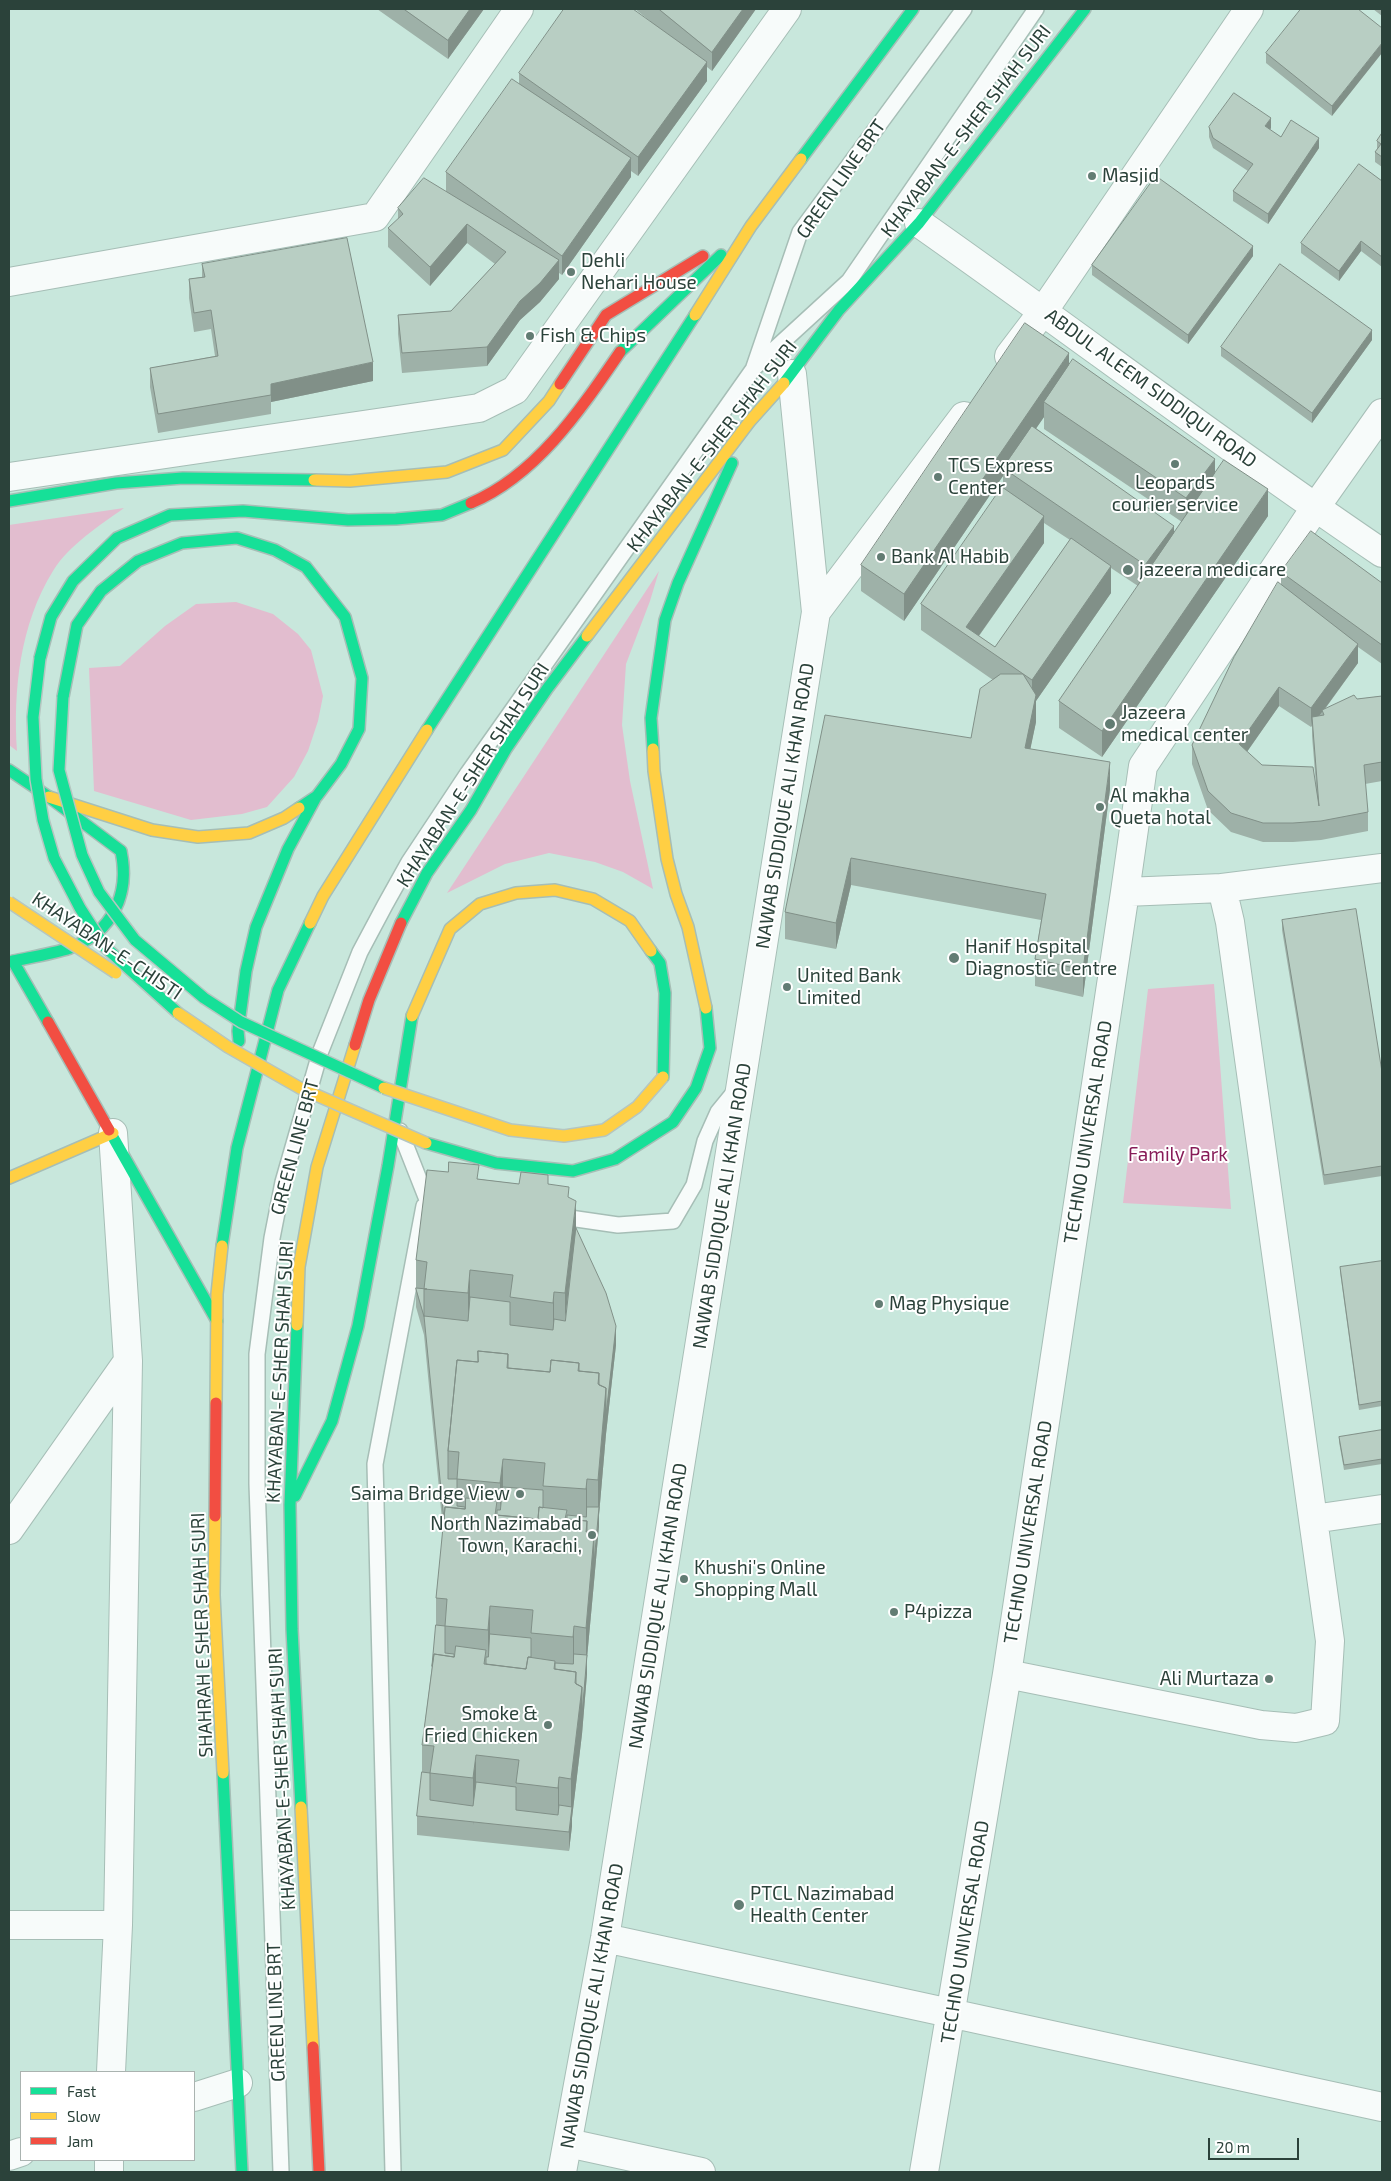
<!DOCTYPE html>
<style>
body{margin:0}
#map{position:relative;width:1391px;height:2181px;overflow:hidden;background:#c8e7dc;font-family:"Exo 2",sans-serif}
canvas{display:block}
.frame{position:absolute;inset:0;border:10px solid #2b423a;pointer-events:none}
.legend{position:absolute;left:20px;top:2071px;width:175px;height:90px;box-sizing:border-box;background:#fff;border:1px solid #aab3b0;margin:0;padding:6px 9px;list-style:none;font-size:15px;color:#2b423a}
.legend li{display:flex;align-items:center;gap:10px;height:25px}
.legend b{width:25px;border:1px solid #aab3b0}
.scale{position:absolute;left:1208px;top:2138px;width:91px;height:22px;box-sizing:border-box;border:2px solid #2b423a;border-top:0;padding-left:6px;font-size:15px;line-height:18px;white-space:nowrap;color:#2b423a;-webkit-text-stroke:4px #fff;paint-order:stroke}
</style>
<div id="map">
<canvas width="1391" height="2181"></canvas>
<div class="frame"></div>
<ul class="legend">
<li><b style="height:6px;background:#16e098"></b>Fast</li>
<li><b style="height:6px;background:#ffcf43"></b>Slow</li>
<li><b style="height:6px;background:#f24e42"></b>Jam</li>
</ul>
<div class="scale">20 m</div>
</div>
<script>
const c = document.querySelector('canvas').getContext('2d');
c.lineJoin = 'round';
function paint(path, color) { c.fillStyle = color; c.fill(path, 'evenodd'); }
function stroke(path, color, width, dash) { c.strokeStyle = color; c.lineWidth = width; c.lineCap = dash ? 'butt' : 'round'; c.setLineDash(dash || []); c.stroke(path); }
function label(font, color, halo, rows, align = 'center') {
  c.font = font + ' "Exo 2",sans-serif'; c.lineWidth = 4; c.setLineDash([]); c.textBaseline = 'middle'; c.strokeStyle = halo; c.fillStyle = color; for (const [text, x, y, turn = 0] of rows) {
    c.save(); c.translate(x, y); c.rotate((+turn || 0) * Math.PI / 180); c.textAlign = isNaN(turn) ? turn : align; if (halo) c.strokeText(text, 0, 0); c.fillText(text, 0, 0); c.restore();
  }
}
const green = new Path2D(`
 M 124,508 C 99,526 69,545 53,571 C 20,624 13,690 17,751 L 9,745 L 9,525 Z
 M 659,571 L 650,601 L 626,664 L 622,725 L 630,781 L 653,889 L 623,872 L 595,862 L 549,853 L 505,864 L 447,893 Z
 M 236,602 L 273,614 L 298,634 L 311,650 L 323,696 L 318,721 L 308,751 L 294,777 L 267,807 L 242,814 L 191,820 L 94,791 L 89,668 L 120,666 L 165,626 L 196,604 Z
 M 1214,984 L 1231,1209 L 1123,1203 L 1148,989 Z`);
const lane = new Path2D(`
 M 754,367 L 800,232 L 964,9
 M 400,1131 L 426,1197
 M 556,1216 L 618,1225 L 673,1221 L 694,1185 L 705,1141 L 718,1112 L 736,1090
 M 281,2172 L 257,1484 L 257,1354 L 272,1238 L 283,1182 L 320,1053 L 360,952 L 385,905 L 409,862 L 468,773 L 754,368 L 849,281 L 1036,9
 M 393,2172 L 375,1464 L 424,1206`);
const street = new Path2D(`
 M 919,223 C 1074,332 1225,447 1382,553
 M 9,282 L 375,217 L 519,9
 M 1009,356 L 1044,310 L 1249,9
 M 792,374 L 816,612
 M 9,477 L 479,408 L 515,390 L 787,9
 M 1222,888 L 1125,892 L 1143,766 L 1315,508 L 1382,413
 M 1313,1519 L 1230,922 L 1222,888 L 1382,868
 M 9,1530 L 128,1361
 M 1007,1674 L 1261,1725 L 1296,1728 L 1325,1721 L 1330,1641 L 1313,1519 L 1382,1509
 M 9,1925 L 118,1925
 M 605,1938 L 1382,2107
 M 111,2072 L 118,1925 L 128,1361 L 113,1133
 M 194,2097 L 238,2083
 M 568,2143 L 701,2172
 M 9,2156 L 21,2152
 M 109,2172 L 109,2160
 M 562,2172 L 605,1938 L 816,612 L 964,416
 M 924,2172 L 1007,1674 L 1125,892`);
const fast = new Path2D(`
 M 801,159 L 913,9
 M 620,352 L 721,255
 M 784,383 L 839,310 L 919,223 L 1085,9
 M 9,501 L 116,483 L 183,478 L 314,480
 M 40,658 L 51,617 L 73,581 L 117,538 L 170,515 L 243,511 L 348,520 L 396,519 L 442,515 L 471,503
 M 63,697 L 77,625 L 101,591 L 138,561 L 182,543 L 237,538 L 275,550 L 306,567 L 345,617 L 362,678 L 359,729 L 341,764 L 317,796 L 299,808
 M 427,730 L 695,315
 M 653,749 L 651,718 L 665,620 L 678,583 L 732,463
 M 9,770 L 49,797 L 121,851 C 130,894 113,932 70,948 C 52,954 32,957 13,961 L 48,1022
 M 401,923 L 427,873 L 471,810 L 506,749 L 547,689 L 587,636
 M 651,951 L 660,963 L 665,993 L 663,1077
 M 239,1041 L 238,1031 L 246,971 L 256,927 L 288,849 L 315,799
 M 109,1130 L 217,1321
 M 426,1143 L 496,1163 L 573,1171 L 615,1159 L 673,1122 L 696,1088 L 710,1048 L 706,1008
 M 222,1246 L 237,1148 L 278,990 L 310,923
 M 297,1325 L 290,1505 L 292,1629 L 301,1807
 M 295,1496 L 332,1421 L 358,1326 L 388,1166 L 412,1016
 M 223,1773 L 242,2172`);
const slow = new Path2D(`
 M 695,315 L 751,226 L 801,159
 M 314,480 L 350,481 L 447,472 L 503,450 L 549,401 L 560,384
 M 587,636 L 750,421 L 784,383
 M 653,749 L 654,771 L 667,859 L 676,894 L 688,927 L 706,1008
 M 49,797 L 152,830 L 198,837 L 249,833 L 284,818 L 299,808
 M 310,923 L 323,896 L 427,730
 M 412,1016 L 450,929 L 480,904 L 516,893 L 555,890 L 593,899 L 630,921 L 651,951
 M 9,1178 L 113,1133
 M 297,1325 L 299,1267 L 317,1167 L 355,1045
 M 216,1403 L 217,1294 L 222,1246
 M 215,1516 L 214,1595 L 223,1773
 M 301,1807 L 313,2047`);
const jam = new Path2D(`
 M 560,384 L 606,315 L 703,256
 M 471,503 C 537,475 581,409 620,352
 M 48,1022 L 109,1130
 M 355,1045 L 369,1000 L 401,923
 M 215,1516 L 216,1403
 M 313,2047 L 319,2172`);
const fastBridge = new Path2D(`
 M 40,658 L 33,717 L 36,779 L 43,820 L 54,858 L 80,908 L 105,947 L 178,1013
 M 63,697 L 59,770 L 82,855 L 99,892 L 135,940 L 204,998 L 241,1022 L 384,1088`);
const slowBridge = new Path2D(`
 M 9,902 L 116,973
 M 178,1013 L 228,1047 L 300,1088 L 426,1143
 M 384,1088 L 510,1130 L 564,1136 L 604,1130 L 637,1107 L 663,1077`);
const wall = new Path2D(`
 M 377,9 L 484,9 L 448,59 Z
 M 635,9 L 756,9 L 712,71 L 707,67 L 707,81 L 638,176 L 631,171 L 631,177 L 562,275 L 559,273 L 559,279 L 540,302 L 520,320 L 487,366 L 402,373 L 398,334 L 398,315 L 451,311 L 495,264 L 467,243 L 430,286 L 388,247 L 388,228 L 398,219 L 398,208 L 446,191 L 446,172 L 519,84 L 519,73 L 650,21 Z
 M 1358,9 L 1332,116 L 1266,63 L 1266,53 Z
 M 1373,9 L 1382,9 L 1382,16 Z
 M 1209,127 L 1271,128 L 1270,130 L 1281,137 L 1319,148 L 1268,224 L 1233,201 L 1233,191 L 1248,171 L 1213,148 L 1209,137 Z
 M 1382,133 L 1382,167 L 1375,162 L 1375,152 L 1377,150 L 1377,141 Z
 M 1382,181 L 1382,267 L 1361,251 L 1339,281 L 1301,253 L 1301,243 Z
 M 1253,256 L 1188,344 L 1092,275 L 1092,265 Z
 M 202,264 L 373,381 L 271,402 L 271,414 L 158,433 L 150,387 L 150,368 L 215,356 L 211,329 L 194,332 L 189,298 L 189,279 L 202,277 Z
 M 1372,340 L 1312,423 L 1221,356 L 1221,347 Z
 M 1069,365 L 1215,474 L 1268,516 L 1102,757 L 1059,728 L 1059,701 L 1138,586 L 1111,568 L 1111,593 L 1036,701 L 1036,722 L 1030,749 L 1110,789 L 1083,997 L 1035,986 L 1035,959 L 1041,920 L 851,885 L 836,949 L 785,939 L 785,912 L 971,738 L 993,680 L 921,630 L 921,604 L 1003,487 L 1003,476 L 904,621 L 861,591 L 861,565 ZM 1044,417 L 1044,429 L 1182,522 L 1174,533 L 1036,428 ZM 1044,523 L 1070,540 L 995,647 L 979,636 L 1044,543 Z
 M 1281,572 L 1382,583 L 1382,664 L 1358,647 L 1358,663 L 1325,709 L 1357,699 L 1382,696 L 1382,781 L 1365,784 L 1368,812 L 1368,831 L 1321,840 L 1293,842 L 1263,842 L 1231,832 L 1208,810 L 1192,764 L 1192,745 L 1281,584 ZM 1279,706 L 1311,727 L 1312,726 L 1312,736 L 1316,785 L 1262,765 L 1247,752 Z
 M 1282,920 L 1382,1072 L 1382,1176 L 1324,1185 L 1282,930 Z
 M 448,1172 L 479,1179 L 519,1184 L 548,1184 L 569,1198 L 576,1228 L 616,1345 L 606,1434 L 599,1515 L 599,1526 L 594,1582 L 587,1658 L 587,1674 L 582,1734 L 572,1818 L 572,1826 L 569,1851 L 417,1835 L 417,1816 L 422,1772 L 422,1745 L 432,1666 L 436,1627 L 436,1598 L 443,1530 L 424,1335 L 416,1307 L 416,1260 Z
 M 1382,1261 L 1382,1406 L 1359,1410 L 1340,1272 L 1340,1267 Z
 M 1382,1430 L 1382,1464 L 1344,1470 L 1339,1442 L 1339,1437 Z`);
const shadedWall = new Path2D(`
 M 470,9 L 484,9 L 448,59 L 448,40 Z
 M 743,9 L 756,9 L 712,71 L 712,52 Z
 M 1382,43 L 1382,53 L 1332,116 L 1332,106 Z
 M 707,62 L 707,81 L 638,176 L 638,157 Z
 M 1271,118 L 1271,128 L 1265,136 L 1265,126 Z
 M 1319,138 L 1319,148 L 1268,224 L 1268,214 Z
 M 631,158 L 631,177 L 562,275 L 562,256 Z
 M 467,224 L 467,243 L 430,286 L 430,267 Z
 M 1361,241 L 1361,251 L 1339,281 L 1339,271 Z
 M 1253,246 L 1253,256 L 1188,344 L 1188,335 Z
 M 559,260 L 559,279 L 540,302 L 520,320 L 487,366 L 487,347 L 520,301 Z
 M 1372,330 L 1372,340 L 1312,423 L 1312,413 Z
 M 1069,353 L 1069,380 L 1044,402 L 1044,417 L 1007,471 L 1003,468 L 1003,476 L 904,621 L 904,594 Z
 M 373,362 L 373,381 L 271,402 L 271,384 Z
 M 1215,459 L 1215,486 L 1186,525 L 1186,498 Z
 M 1268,489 L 1268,516 L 1102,757 L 1102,731 Z
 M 1044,516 L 1044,543 L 975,641 L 966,627 Z
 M 1174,526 L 1174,553 L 1145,591 L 1145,565 Z
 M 1111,566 L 1111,593 L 1036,701 L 1036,722 L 1025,775 L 1025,748 L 1032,707 L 1032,680 Z
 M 1358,644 L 1358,663 L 1323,711 L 1322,710 L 1322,712 L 1312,725 L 1312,717 L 1311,727 L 1311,708 Z
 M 1279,687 L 1279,706 L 1239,763 L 1239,744 Z
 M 1110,762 L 1110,789 L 1083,997 L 1083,970 Z
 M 851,858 L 851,885 L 836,949 L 836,923 Z
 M 576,1201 L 576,1248 L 565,1340 L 565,1293 Z
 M 470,1270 L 470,1316 L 468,1340 L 468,1293 Z
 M 554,1292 L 554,1338 L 553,1349 L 553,1303 Z
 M 616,1326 L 616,1345 L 606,1434 L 599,1515 L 599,1526 L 594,1582 L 594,1563 L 598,1520 L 598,1480 L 606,1388 Z
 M 503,1459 L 503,1506 L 500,1529 L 500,1483 Z
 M 587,1479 L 587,1526 L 586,1536 L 586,1489 Z
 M 594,1535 L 594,1582 L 587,1658 L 587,1674 L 582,1734 L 572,1818 L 572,1826 L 569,1851 L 569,1832 L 571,1815 L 571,1779 L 582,1687 L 586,1674 L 586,1628 Z
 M 490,1606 L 490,1653 L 488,1676 L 488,1630 Z
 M 574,1626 L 574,1673 L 573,1684 L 573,1637 Z
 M 476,1755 L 476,1801 L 473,1825 L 473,1778 Z
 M 559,1777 L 559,1824 L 558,1831 L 558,1788 Z`);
const building = new Path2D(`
 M 404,9 L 470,9 L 448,40 Z
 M 564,9 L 633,9 L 707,62 L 638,157 L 519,73 Z
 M 659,9 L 743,9 L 712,52 Z
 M 1301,9 L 1358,9 L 1382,28 L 1382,43 L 1332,106 L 1266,53 Z
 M 512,79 L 631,158 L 562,256 L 446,172 Z
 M 1234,93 L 1271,118 L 1265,126 L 1281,137 L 1291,120 L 1319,138 L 1268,214 L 1233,191 L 1253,164 L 1213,138 L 1209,127 Z
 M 1382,133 L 1382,157 L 1375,152 L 1381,144 L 1377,141 Z
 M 1359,164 L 1382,181 L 1382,257 L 1361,241 L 1339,271 L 1301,243 Z
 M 1156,176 L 1253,246 L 1188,335 L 1092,265 Z
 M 424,178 L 559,260 L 540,283 L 520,301 L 487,347 L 402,353 L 398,315 L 451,311 L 506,252 L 467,224 L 430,267 L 388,228 L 403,214 L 398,208 Z
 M 347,238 L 373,362 L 271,384 L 271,395 L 158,414 L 150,368 L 218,356 L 211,310 L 194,313 L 189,279 L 205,277 L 202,264 Z
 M 1280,264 L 1372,330 L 1312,413 L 1221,347 Z
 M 1025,323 L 1069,353 L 904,594 L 861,565 Z
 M 1073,359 L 1215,459 L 1186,498 L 1044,402 Z
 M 1032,426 L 1174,526 L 1145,565 L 1003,468 Z
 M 1224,460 L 1268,489 L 1102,731 L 1059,701 Z
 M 1002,487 L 1044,516 L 966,627 L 995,647 L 1071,538 L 1111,566 L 1032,680 L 921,604 Z
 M 1311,531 L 1382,583 L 1382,645 L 1281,572 Z
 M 1278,582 L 1358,644 L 1311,708 L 1279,687 L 1239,744 L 1262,765 L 1313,767 L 1319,806 L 1312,717 L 1324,715 L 1322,710 L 1354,695 L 1357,699 L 1382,696 L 1382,762 L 1364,765 L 1368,812 L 1321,821 L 1293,823 L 1263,823 L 1231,813 L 1208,791 L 1192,745 L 1234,657 Z
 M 1001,674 L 1023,674 L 1036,695 L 1025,748 L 1110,762 L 1083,970 L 1035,959 L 1046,894 L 851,858 L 836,923 L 785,912 L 825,715 L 971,738 L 980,689 Z
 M 1356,909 L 1382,1072 L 1382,1166 L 1324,1175 L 1282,920 Z
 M 449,1162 L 479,1165 L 477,1179 L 519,1184 L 521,1172 L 548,1175 L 548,1184 L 569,1187 L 568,1197 L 576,1201 L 565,1293 L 554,1292 L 553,1303 L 510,1297 L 513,1275 L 470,1270 L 468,1293 L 424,1289 L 427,1262 L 416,1260 L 427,1170 L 448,1172 Z
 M 576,1228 L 606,1293 L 616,1326 L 606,1415 L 606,1388 L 599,1385 L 599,1373 L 579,1371 L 579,1363 L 551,1360 L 550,1372 L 508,1368 L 508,1354 L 478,1351 L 478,1362 L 457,1360 L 448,1451 L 448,1479 L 457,1479 L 457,1506 L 465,1507 L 465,1509 L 445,1507 L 444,1520 L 424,1316 L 468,1321 L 470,1297 L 510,1302 L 510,1325 L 553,1330 L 554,1319 L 565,1321 Z
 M 1382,1261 L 1382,1401 L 1359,1405 L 1340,1267 Z
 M 416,1288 L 427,1289 L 424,1289 L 424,1316 Z
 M 478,1351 L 508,1354 L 507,1368 L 550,1372 L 551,1360 L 579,1363 L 578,1371 L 599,1373 L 598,1384 L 606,1388 L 598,1480 L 587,1479 L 586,1489 L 543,1486 L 545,1463 L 503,1459 L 500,1483 L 457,1479 L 459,1452 L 448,1451 L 457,1360 L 478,1362 Z
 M 1382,1430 L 1382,1459 L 1344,1465 L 1339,1437 Z
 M 503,1487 L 543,1490 L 543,1508 L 539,1507 L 538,1519 L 497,1515 L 497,1510 L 500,1510 Z
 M 466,1498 L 497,1501 L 495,1515 L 538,1519 L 539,1507 L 567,1510 L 565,1519 L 587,1521 L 586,1532 L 594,1535 L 586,1628 L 574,1626 L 573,1637 L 531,1633 L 533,1610 L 490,1606 L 488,1630 L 445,1626 L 447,1599 L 436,1598 L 445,1507 L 465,1509 Z
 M 587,1507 L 599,1507 L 594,1563 L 594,1535 L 587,1532 L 587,1521 L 567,1519 L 567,1515 L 586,1517 Z
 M 436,1625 L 445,1626 L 445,1653 L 454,1654 L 454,1657 L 434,1654 L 432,1666 Z
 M 490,1634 L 531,1638 L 531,1657 L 528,1657 L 526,1669 L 486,1664 L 486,1657 L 488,1657 Z
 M 456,1646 L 486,1650 L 484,1664 L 526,1669 L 528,1657 L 555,1661 L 554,1669 L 576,1672 L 575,1683 L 582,1687 L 571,1779 L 559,1777 L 558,1788 L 516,1783 L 519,1760 L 476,1755 L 473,1778 L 430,1773 L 434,1746 L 422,1745 L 434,1654 L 454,1657 Z
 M 574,1654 L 587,1655 L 582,1715 L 582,1687 L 576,1684 L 576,1672 L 555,1669 L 555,1663 L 573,1664 Z
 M 422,1772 L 430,1773 L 430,1800 L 473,1806 L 476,1782 L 516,1787 L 516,1810 L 558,1815 L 559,1805 L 572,1807 L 569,1832 L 417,1816 Z`);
const markers = [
 [1092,176,5,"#627c73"],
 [571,272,5,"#627c73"],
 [530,336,5,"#627c73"],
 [1175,464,5,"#627c73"],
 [938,477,5,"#627c73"],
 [881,557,5,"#627c73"],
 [1128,570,6,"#627c73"],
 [1110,724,6,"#627c73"],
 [1100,807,5,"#627c73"],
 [954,958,6,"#627c73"],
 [787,987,5,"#627c73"],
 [879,1304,5,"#627c73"],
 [520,1494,5,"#627c73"],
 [592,1535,5,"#627c73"],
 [684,1579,5,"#627c73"],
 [894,1612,5,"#627c73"],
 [1269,1679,5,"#627c73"],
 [548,1725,5,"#627c73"],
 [739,1905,6,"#627c73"]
];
const streetNames = [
 ["KHAYABAN-E-SHER SHAH SURI",966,131,-52],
 ["GREEN LINE BRT",841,179,-55],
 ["ABDUL ALEEM SIDDIQUI ROAD",1151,388,36],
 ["KHAYABAN-E-SHER SHAH SURI",712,446,-52],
 ["KHAYABAN-E-SHER SHAH SURI",473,775,-57],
 ["NAWAB SIDDIQUE ALI KHAN ROAD",785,806,-81],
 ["KHAYABAN-E-CHISTI",107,946,34],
 ["TECHNO UNIVERSAL ROAD",1088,1132,-81],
 ["GREEN LINE BRT",295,1147,-75],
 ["NAWAB SIDDIQUE ALI KHAN ROAD",722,1206,-81],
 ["KHAYABAN-E-SHER SHAH SURI",280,1372,-87],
 ["TECHNO UNIVERSAL ROAD",1028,1532,-81],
 ["NAWAB SIDDIQUE ALI KHAN ROAD",658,1606,-81],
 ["SHAHRAH E SHER SHAH SURI",202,1635,-92],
 ["KHAYABAN-E-SHER SHAH SURI",282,1779,-93],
 ["TECHNO UNIVERSAL ROAD",965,1932,-81],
 ["NAWAB SIDDIQUE ALI KHAN ROAD",592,2006,-80],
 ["GREEN LINE BRT",276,2012,-92]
];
const poiNames = [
 ["Masjid",1102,176],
 ["Dehli",581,261],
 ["Nehari House",581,283],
 ["Fish & Chips",540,336],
 ["TCS Express",948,466],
 ["Center",948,488],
 ["Leopards",1175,483,"center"],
 ["courier service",1175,505,"center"],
 ["Bank Al Habib",891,557],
 ["jazeera medicare",1139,570],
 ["Jazeera",1121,713],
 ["medical center",1121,735],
 ["Al makha",1110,796],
 ["Queta hotal",1110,818],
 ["Hanif Hospital",965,947],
 ["Diagnostic Centre",965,969],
 ["United Bank",797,976],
 ["Limited",797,998],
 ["Mag Physique",889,1304],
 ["Saima Bridge View",510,1494,"right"],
 ["North Nazimabad",582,1524,"right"],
 ["Town, Karachi,",582,1546,"right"],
 ["Khushi's Online",694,1568],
 ["Shopping Mall",694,1590],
 ["P4pizza",904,1612],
 ["Ali Murtaza",1259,1679,"right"],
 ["Smoke &",538,1714,"right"],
 ["Fried Chicken",538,1736,"right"],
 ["PTCL Nazimabad",750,1894],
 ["Health Center",750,1916]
];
const parkNames = [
 ["Family Park",1178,1155]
];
paint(green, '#e2bdcf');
stroke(lane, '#a6beb6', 18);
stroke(street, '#a6beb6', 30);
stroke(fast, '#a6beb6', 14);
stroke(slow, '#a6beb6', 14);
stroke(jam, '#a6beb6', 14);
stroke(lane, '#f7fbfa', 15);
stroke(street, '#f7fbfa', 28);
stroke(fast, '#16e098', 11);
stroke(slow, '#ffcf43', 11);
stroke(jam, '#f24e42', 11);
stroke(fastBridge, '#b5c6c0', 14, []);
stroke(slowBridge, '#b5c6c0', 14, []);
stroke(fastBridge, '#16e098', 11);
stroke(slowBridge, '#ffcf43', 11);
paint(wall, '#9eb1a8');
paint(shadedWall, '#819088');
paint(building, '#b8cec3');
stroke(building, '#819088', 1);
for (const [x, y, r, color] of markers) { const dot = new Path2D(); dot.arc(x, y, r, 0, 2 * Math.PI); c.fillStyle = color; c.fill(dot); stroke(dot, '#fff', 2); }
label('19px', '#2b423a', '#fff', streetNames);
label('19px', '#2b423a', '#fff', poiNames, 'left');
label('19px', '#871c58', '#fff', parkNames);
</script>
